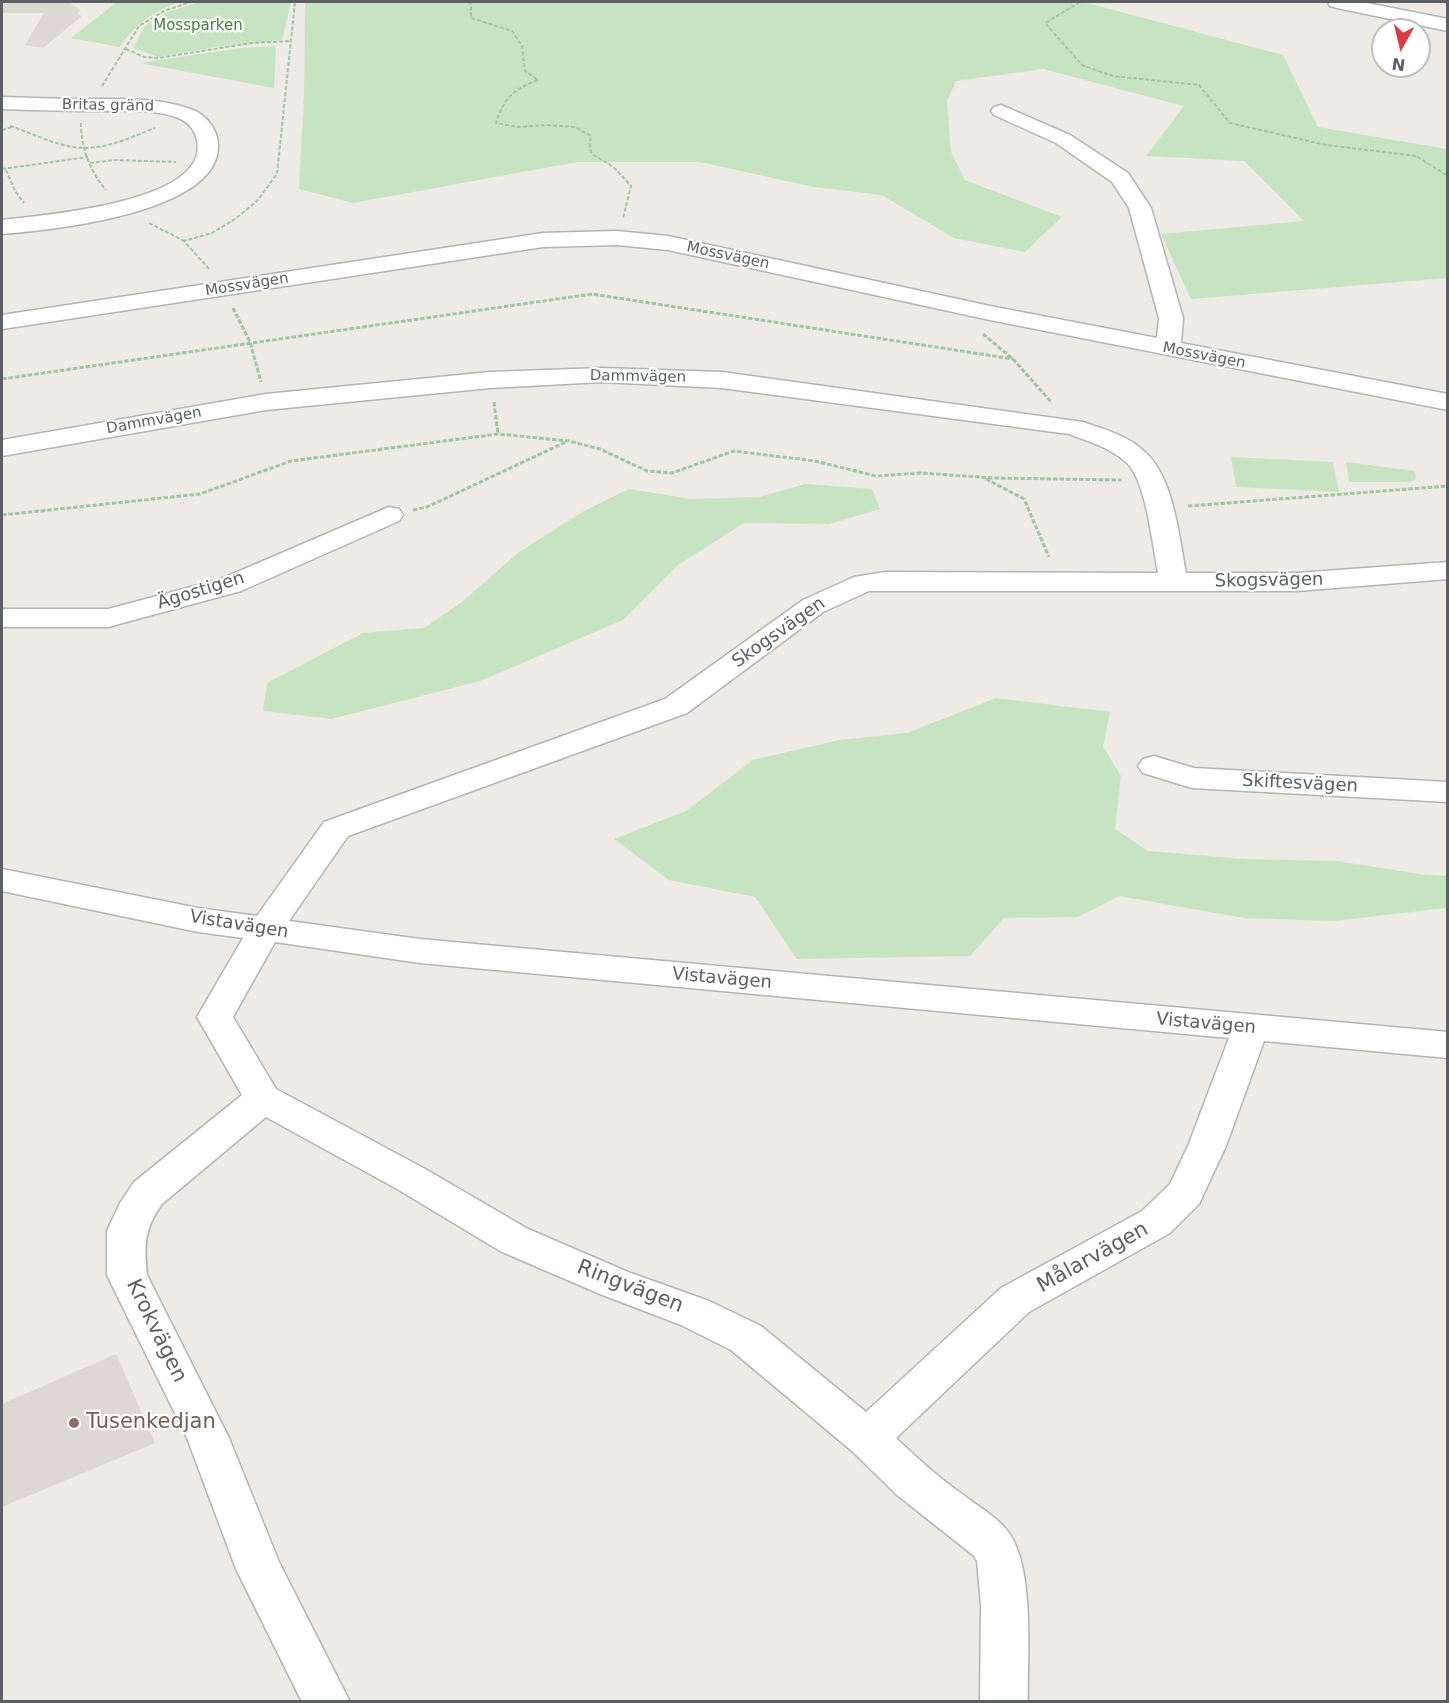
<!DOCTYPE html>
<meta charset="utf-8">
<style>
body{margin:0}
#map{position:relative;width:1449px;height:1703px;overflow:hidden;background:#eeeae4;font-family:"DejaVu Sans",sans-serif}
canvas{display:block}
.frame{position:absolute;inset:0;border:3px solid #5c6064;pointer-events:none}
.north{position:absolute;left:1371px;top:18px;width:60px;height:60px;box-sizing:border-box;background:#fff;border:2px solid #bebfc1;border-radius:50%;rotate:188deg;font-size:16px;font-weight:700;line-height:24px;text-align:center;color:#5c6064}
.north::after{content:'';display:block;margin:auto;width:21px;height:27px;background:#de3a44;clip-path:polygon(50% 0,100% 100%,50% 72%,0 100%)}
</style>
<div id="map">
<canvas width="1449" height="1703"></canvas>
<div class="frame"></div>
<div class="north">N</div>
</div>
<script>
const c = document.querySelector('canvas').getContext('2d');
c.lineJoin = 'round';
function paint(path, color) { c.fillStyle = color; c.fill(path, 'evenodd'); }
function stroke(path, color, width, dash) { c.strokeStyle = color; c.lineWidth = width; c.lineCap = dash ? 'butt' : 'round'; c.setLineDash(dash || []); c.stroke(path); }
function label(font, color, halo, rows, align = 'center') {
  c.font = font + ' "DejaVu Sans",sans-serif'; c.lineWidth = 4.5; c.setLineDash([]); c.textBaseline = 'middle'; c.strokeStyle = halo; c.fillStyle = color; for (const [text, x, y, turn = 0] of rows) {
    c.save(); c.translate(x, y); c.rotate((+turn || 0) * Math.PI / 180); c.textAlign = isNaN(turn) ? turn : align; if (halo) c.strokeText(text, 0, 0); c.fillText(text, 0, 0); c.restore();
  }
}
const education = new Path2D(`
 M 2,2 L 72,2 L 71,4 L 80,10 L 77,14 L 82,16 L 43,48 L 25,45 L 44,13 L 2,13 Z
 M 116,1354 L 155,1443 L 2,1507 L 2,1404 Z`);
const green = new Path2D(`
 M 117,2 L 179,2 C 153,12 135,24 120,47 L 71,38 Z
 M 200,2 L 291,2 L 282,40 L 215,47 L 158,57 L 133,48 L 145,26 L 167,12 Z
 M 305,2 L 1069,2 L 1091,4 L 1283,55 L 1318,127 L 1447,149 L 1447,278 L 1191,299 L 1161,234 L 1304,221 L 1244,161 L 1146,156 L 1184,106 L 1043,69 L 956,81 L 947,101 L 951,152 L 965,180 L 1062,217 L 1025,252 L 954,238 L 882,195 L 814,187 L 700,162 L 577,162 L 353,203 L 299,189 L 304,94 Z
 M 276,46 L 274,88 L 139,63 L 242,48 Z
 M 1231,457 L 1333,462 L 1339,492 L 1236,487 Z
 M 1346,462 L 1415,471 L 1416,479 L 1410,482 L 1349,482 Z
 M 805,484 L 872,489 L 880,509 L 829,524 L 744,523 L 678,565 L 623,620 L 480,681 L 331,719 L 263,711 L 267,683 L 363,633 L 424,628 L 462,602 L 519,552 L 584,511 L 629,489 L 691,499 L 760,497 Z
 M 996,698 L 1110,712 L 1103,747 L 1121,776 L 1115,829 L 1148,851 L 1244,859 L 1336,861 L 1420,874 L 1447,876 L 1447,908 L 1333,921 L 1244,918 L 1119,896 L 1078,917 L 1004,918 L 970,956 L 797,959 L 755,897 L 669,880 L 614,839 L 686,811 L 753,760 L 839,740 L 907,733 Z`);
const pathFar1 = new Path2D(`
 M 468,2 L 471,4 L 471,18 L 512,31 L 522,46 L 525,71 L 538,80 C 515,88 503,99 496,123 L 518,127 L 547,125 L 575,127 L 591,136 C 587,158 595,154 610,165 C 618,170 624,179 631,186 L 623,218
 M 1080,2 L 1045,23 L 1082,65 L 1113,76 L 1199,85 L 1230,123 L 1326,145 L 1416,156 L 1448,176
 M 126,49 L 144,57 L 158,58 L 252,43 L 291,41
 M 102,86 L 139,26 L 164,11 L 191,2
 M 81,123 C 81,148 90,171 106,190
 M 10,126 C 29,132 48,142 68,146 C 99,153 127,139 155,128
 M 2,130 L 12,127
 M 90,163 L 115,160 L 176,162
 M 2,169 L 88,157
 M 6,170 L 15,191 L 24,203
 M 149,223 L 184,241
 M 209,269 L 184,241 L 212,233 L 235,219 L 257,201 L 277,174 L 295,2`);
const path = new Path2D(`
 M 233,308 L 250,342 L 261,382
 M 983,334 L 1013,359 L 1052,403
 M 2,379 L 592,294 L 1013,359
 M 494,402 L 498,434
 M 986,479 L 1024,499 L 1049,557
 M 1188,506 L 1448,486
 M 413,510 L 427,507 L 568,441
 M 2,515 L 200,494 L 291,461 L 498,434 L 569,441 L 600,449 L 647,471 L 672,473 L 734,451 L 815,461 L 876,476 L 921,473 L 994,478 L 1121,480`);
const minor = new Path2D(`
 M 1328,2 L 1362,2 L 1448,19 L 1448,31 L 1337,8 L 1330,6 Z
 M 2,97 C 34,98 66,99 98,99 C 130,99 162,98 193,110 C 206,115 218,130 218,145 C 220,213 52,230 2,234 L 2,220 C 42,215 211,203 197,140 C 194,128 187,121 176,117 C 151,109 124,111 98,111 C 66,111 34,110 2,109 Z
 M 1001,105 L 1070,135 L 1128,173 L 1151,208 L 1183,318 L 1181,343 L 1448,394 L 1448,410 L 990,320 L 668,250 L 617,245 L 543,247 L 2,329 L 2,315 L 543,233 L 617,231 L 668,236 L 990,306 L 1157,338 L 1159,318 L 1129,208 L 1112,182 L 1056,143 L 994,115 L 991,111 L 994,107 Z
 M 602,368 L 722,372 L 1083,422 C 1104,429 1129,436 1145,452 C 1174,478 1179,537 1186,573 L 1297,573 L 1448,562 L 1448,579 L 1297,591 L 869,591 L 823,612 L 687,713 L 348,836 L 289,921 L 420,939 L 1448,1032 L 1448,1058 L 1264,1041 L 1226,1146 L 1199,1204 L 1170,1233 L 1029,1312 L 896,1438 C 917,1458 938,1477 962,1494 C 976,1505 994,1515 1005,1528 C 1036,1562 1027,1656 1028,1702 L 980,1702 L 981,1605 L 977,1561 L 973,1555 L 897,1495 L 852,1451 L 731,1350 L 681,1325 L 600,1294 L 500,1251 L 399,1190 L 266,1117 L 162,1204 C 144,1229 144,1245 147,1275 L 229,1438 L 279,1562 L 350,1702 L 302,1702 L 236,1569 L 187,1438 L 107,1275 L 107,1231 L 120,1203 L 134,1182 L 242,1095 L 197,1017 L 243,938 L 198,932 L 2,891 L 2,869 L 198,908 L 257,916 L 324,822 L 665,699 L 803,600 L 854,577 L 885,572 L 1158,573 C 1153,547 1146,481 1127,463 C 1111,448 1088,441 1069,434 L 722,388 L 602,382 L 490,388 L 266,410 L 2,456 L 2,440 L 266,394 L 490,372 ZM 275,942 L 420,963 L 1229,1038 L 1188,1146 L 1170,1184 L 1142,1211 L 1001,1288 L 866,1412 L 761,1326 L 709,1301 L 628,1272 L 528,1229 L 427,1170 L 276,1089 L 233,1017 Z
 M 389,507 L 399,509 L 403,515 L 399,521 L 241,591 L 119,624 L 109,627 L 2,627 L 2,609 L 108,609 L 221,579 Z
 M 1154,756 L 1194,768 L 1448,782 L 1448,802 L 1192,788 L 1143,773 L 1138,766 L 1143,759 Z`);
const markers = [
 [74,1423,6,"#8d6e63"]
];
const farParknames = [
 ["Mossparken",198,26]
];
const farStreetnames = [
 ["Britas gränd",108,106,1],
 ["Mossvägen",728,256,12],
 ["Mossvägen",247,285,-9],
 ["Mossvägen",1204,356,11],
 ["Dammvägen",638,377,1],
 ["Dammvägen",154,421,-10]
];
const streetNames = [
 ["Skogsvägen",1269,581,-1],
 ["Ägostigen",201,591,-17],
 ["Skogsvägen",779,633,-35],
 ["Skiftesvägen",1300,784,3],
 ["Vistavägen",239,925,9],
 ["Vistavägen",722,979,5],
 ["Vistavägen",1206,1024,5]
];
const nearStreetnames = [
 ["Målarvägen",1093,1258,-29],
 ["Ringvägen",630,1287,21],
 ["Krokvägen",156,1331,64]
];
const nearEducationnames = [
 ["Tusenkedjan",86,1423]
];
paint(education, '#ddd9d2');
paint(green, '#c7e4c2');
stroke(minor, '#b1b5b8', 3);
stroke(pathFar1, '#9dc7a3', 2, [4, 2]);
stroke(path, '#9dc7a3', 3, [4.5, 2]);
paint(minor, '#fff');
for (const [x, y, r, color] of markers) { const dot = new Path2D(); dot.arc(x, y, r, 0, 2 * Math.PI); c.fillStyle = color; c.fill(dot); stroke(dot, '#fff', 2); }
label('15px', '#42843b', '#fff', farParknames);
label('15px', '#5c6064', '#fff', farStreetnames);
label('18px', '#5c6064', '#fff', streetNames);
label('21px', '#5c6064', '#fff', nearStreetnames);
label('21px', '#785e54', '#fff', nearEducationnames, 'left');
</script>
